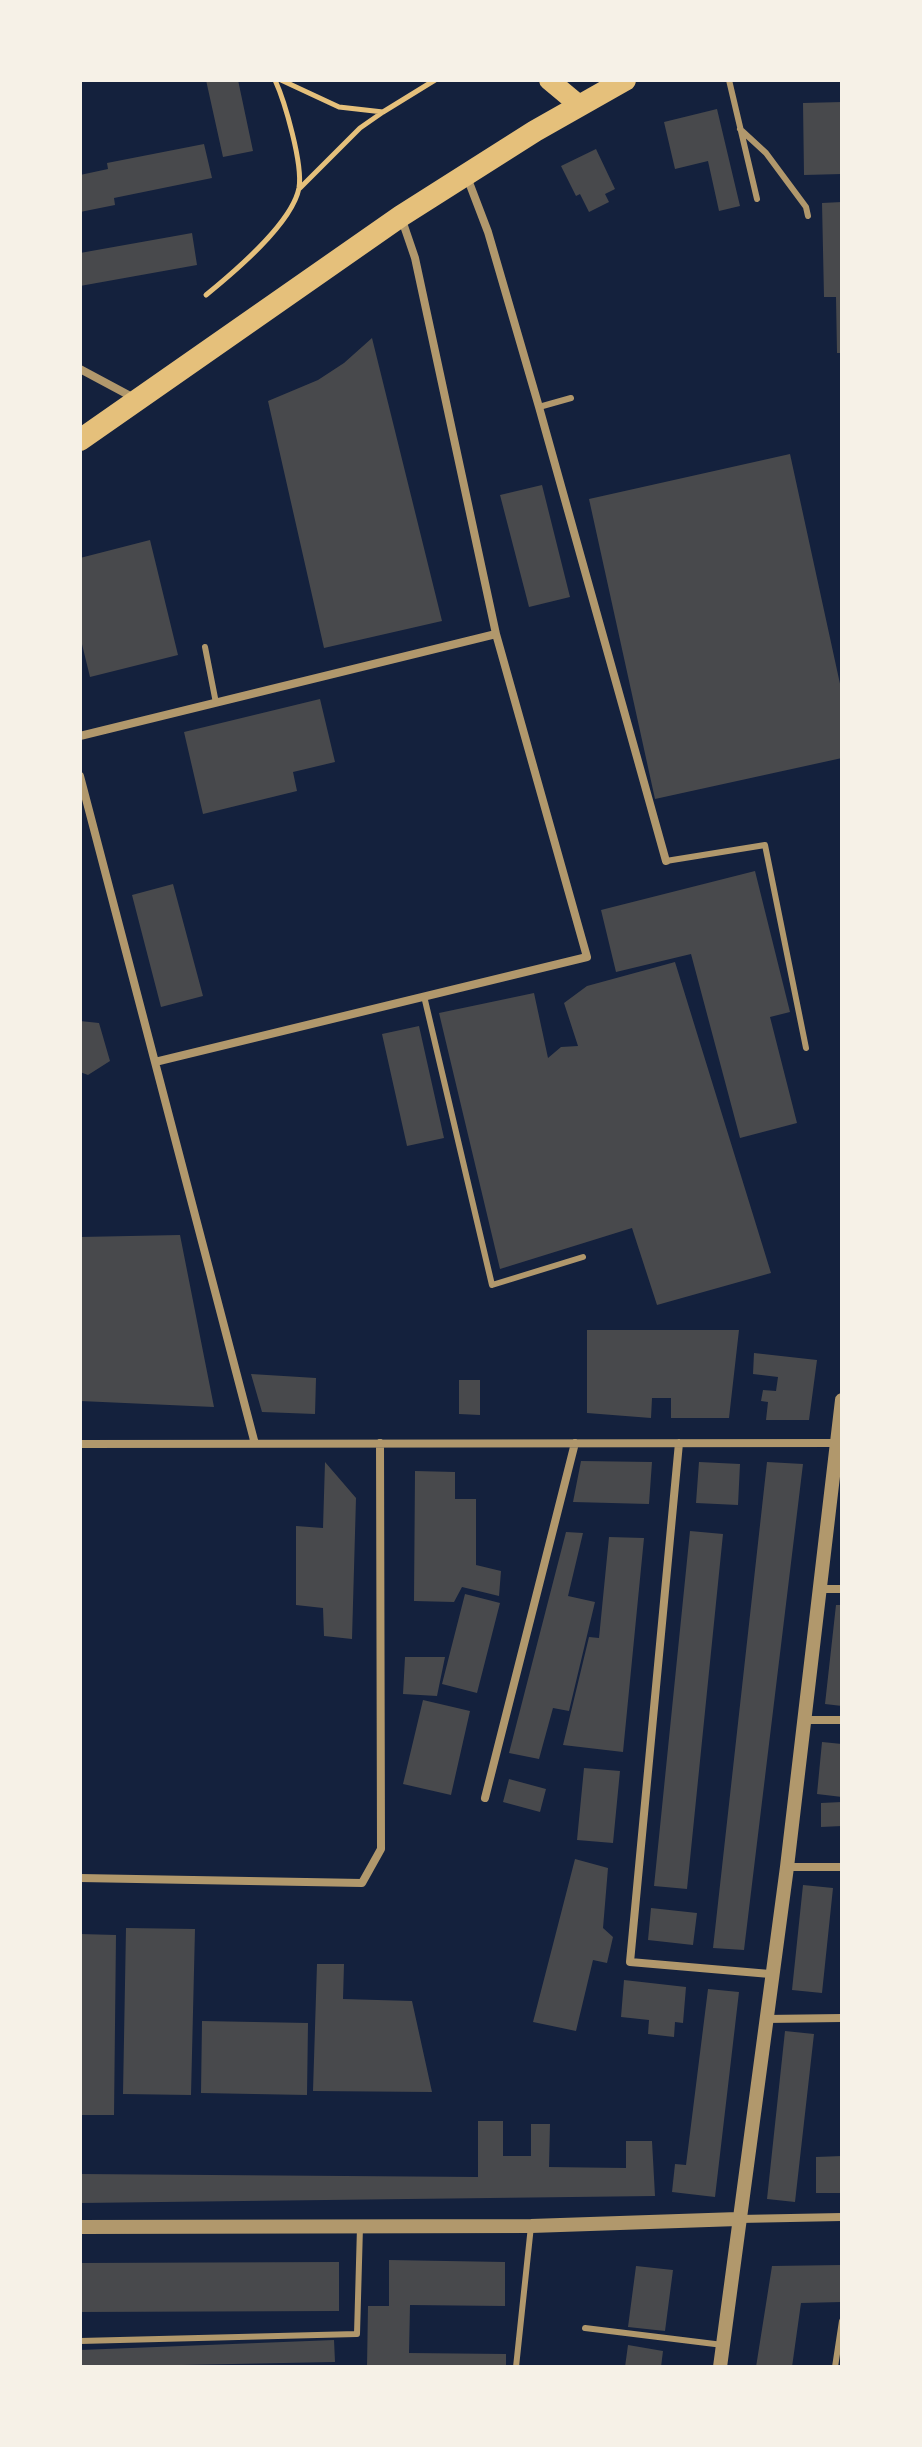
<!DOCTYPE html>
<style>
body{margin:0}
#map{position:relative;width:922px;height:2447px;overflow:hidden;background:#14213d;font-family:Jost,sans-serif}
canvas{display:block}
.frame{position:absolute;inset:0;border:82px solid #f6f1e7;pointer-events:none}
</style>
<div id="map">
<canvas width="922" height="2447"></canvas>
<div class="frame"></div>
</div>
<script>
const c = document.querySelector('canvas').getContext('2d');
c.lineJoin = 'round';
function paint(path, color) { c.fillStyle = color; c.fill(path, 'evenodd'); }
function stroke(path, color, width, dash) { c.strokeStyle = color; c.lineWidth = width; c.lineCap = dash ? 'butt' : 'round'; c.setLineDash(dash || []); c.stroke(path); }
const building = new Path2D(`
 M 206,80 L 238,80 L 253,151 L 223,157 Z
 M 842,102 L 842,174 L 804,175 L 803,103 Z
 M 717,109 L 740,206 L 719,211 L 708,161 L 675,169 L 664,122 Z
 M 204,144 L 212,178 L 114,198 L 115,205 L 80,212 L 80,175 L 108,169 L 107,163 Z
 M 596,149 L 615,189 L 605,194 L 609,202 L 589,212 L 580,194 L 576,196 L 561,166 Z
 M 842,202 L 842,353 L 837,353 L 836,297 L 824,297 L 822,203 Z
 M 192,233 L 197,265 L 80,286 L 80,253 Z
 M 372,338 L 442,621 L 324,648 L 268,401 L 318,380 L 344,363 Z
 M 790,454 L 842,693 L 842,758 L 655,799 L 589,499 Z
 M 542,485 L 570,597 L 529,607 L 500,495 Z
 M 150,540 L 178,655 L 90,677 L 80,636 L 80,558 Z
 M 320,699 L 335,762 L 293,772 L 297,791 L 203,814 L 184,732 Z
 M 755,871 L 790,1012 L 770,1017 L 797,1123 L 740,1138 L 691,954 L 616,972 L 601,910 Z
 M 173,884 L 203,996 L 161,1007 L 132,895 Z
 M 675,962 L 771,1273 L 657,1305 L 632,1228 L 500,1269 L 439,1013 L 534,993 L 548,1058 L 561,1047 L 578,1046 L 564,1003 L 587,986 Z
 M 80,1021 L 99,1023 L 110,1061 L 88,1075 L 80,1072 Z
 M 419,1026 L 444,1138 L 407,1146 L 382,1034 Z
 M 180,1235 L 214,1407 L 80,1401 L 80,1237 Z
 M 587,1330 L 739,1330 L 729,1418 L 671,1418 L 671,1398 L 652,1398 L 651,1418 L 587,1413 Z
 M 754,1353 L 817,1360 L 809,1420 L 766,1420 L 768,1402 L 761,1401 L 763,1390 L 776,1391 L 778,1377 L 753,1374 Z
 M 251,1374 L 316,1378 L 315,1414 L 262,1412 Z
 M 459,1380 L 480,1380 L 480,1415 L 459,1414 Z
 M 581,1461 L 652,1462 L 649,1504 L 573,1502 Z
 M 325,1462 L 356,1498 L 352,1639 L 324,1636 L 323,1608 L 296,1605 L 296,1526 L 323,1528 Z
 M 699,1462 L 740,1464 L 738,1505 L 696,1503 Z
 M 767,1462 L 803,1464 L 744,1950 L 713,1948 Z
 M 415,1471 L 455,1472 L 455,1499 L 476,1499 L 476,1565 L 501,1571 L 499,1596 L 462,1587 L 454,1602 L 414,1601 Z
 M 690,1531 L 723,1534 L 687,1889 L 654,1886 Z
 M 566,1532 L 583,1533 L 568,1596 L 595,1602 L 569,1711 L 553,1708 L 539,1759 L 509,1753 Z
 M 609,1537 L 644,1538 L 623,1752 L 563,1745 L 589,1637 L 599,1638 Z
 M 465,1594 L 500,1603 L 477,1693 L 442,1684 Z
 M 836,1605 L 842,1605 L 842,1706 L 825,1704 Z
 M 405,1657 L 445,1657 L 437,1696 L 403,1694 Z
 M 423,1700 L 470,1711 L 451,1795 L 403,1784 Z
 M 822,1742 L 842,1744 L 842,1797 L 817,1794 Z
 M 584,1768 L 620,1771 L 613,1843 L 577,1840 Z
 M 509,1779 L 546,1789 L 540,1812 L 503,1802 Z
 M 842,1802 L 842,1826 L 821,1827 L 821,1803 Z
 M 575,1859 L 608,1868 L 603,1928 L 613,1937 L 607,1963 L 593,1960 L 576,2031 L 533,2022 Z
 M 803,1885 L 833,1888 L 822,1993 L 792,1990 Z
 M 651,1908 L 697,1913 L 693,1945 L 648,1940 Z
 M 126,1928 L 195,1929 L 191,2095 L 123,2094 Z
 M 80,1934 L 116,1935 L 114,2115 L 80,2115 Z
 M 317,1964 L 344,1964 L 343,1999 L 412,2001 L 432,2092 L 313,2091 Z
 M 624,1980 L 686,1987 L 683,2023 L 675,2022 L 674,2037 L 648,2034 L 649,2020 L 621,2017 Z
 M 708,1989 L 739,1992 L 715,2197 L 672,2192 L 675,2164 L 686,2165 Z
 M 202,2021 L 308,2023 L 307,2095 L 201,2093 Z
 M 785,2031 L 814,2034 L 795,2202 L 767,2199 Z
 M 478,2121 L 503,2121 L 503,2156 L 531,2156 L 531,2124 L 550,2124 L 549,2167 L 626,2168 L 626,2141 L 652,2141 L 655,2196 L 80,2203 L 80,2174 L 478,2177 Z
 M 842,2156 L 842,2193 L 816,2193 L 816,2157 Z
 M 389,2260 L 505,2262 L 505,2306 L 410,2305 L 409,2353 L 506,2354 L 506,2367 L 367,2367 L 368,2306 L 389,2306 Z
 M 339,2262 L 339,2311 L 80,2312 L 80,2263 Z
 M 842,2265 L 842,2302 L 801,2303 L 792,2367 L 756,2367 L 772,2266 Z
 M 636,2266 L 673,2270 L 665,2331 L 628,2327 Z
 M 334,2340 L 335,2362 L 80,2367 L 80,2350 Z
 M 628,2345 L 663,2351 L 661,2367 L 625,2367 Z`);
const path = new Path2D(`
 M 281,80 L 339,107 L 383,112 L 435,80
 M 300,188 L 360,128 L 383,112
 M 206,295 C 233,273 292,224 299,188 C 303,164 285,102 275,80`);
const service = new Path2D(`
 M 729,80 L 757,199
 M 740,129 L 766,153 L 806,207 L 808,216
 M 539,407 L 571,398
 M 205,647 L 216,703
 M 666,861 L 765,845 L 806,1048
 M 424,996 L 492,1285 L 583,1257
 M 585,2328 L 723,2345
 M 80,2341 L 357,2334 L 360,2227
 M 516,2367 L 531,2226
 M 835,2367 L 842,2321`);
const minor = new Path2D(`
 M 467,177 L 488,232 L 539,407 L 666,861
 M 80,369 L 136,399
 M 80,736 L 496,634
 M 80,776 L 255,1444
 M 155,1062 L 587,957 L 496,634 L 415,258 L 401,217
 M 679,1443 L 630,1962 L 770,1974
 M 80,1444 L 837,1443
 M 820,1589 L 842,1589
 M 805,1720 L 842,1720
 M 485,1798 L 575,1443
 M 787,1867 L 842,1867
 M 80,1878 L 362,1883 L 381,1849 L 380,1443
 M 765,2019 L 842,2018
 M 739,2219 L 842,2217`);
const tertiary = new Path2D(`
 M 80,2227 L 531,2226 L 738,2219
 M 720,2367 L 787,1867 L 842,1400`);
const primary = new Path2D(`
 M 549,80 L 579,105`);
const trunk = new Path2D(`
 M 80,440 L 401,216 L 535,131 L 625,80`);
paint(building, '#48494c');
stroke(path, '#e5c07b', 5);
stroke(service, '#b1986c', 6);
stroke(minor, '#b1986c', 8);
stroke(tertiary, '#b1986c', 14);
stroke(primary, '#e5c07b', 20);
stroke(trunk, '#e5c07b', 22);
</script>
